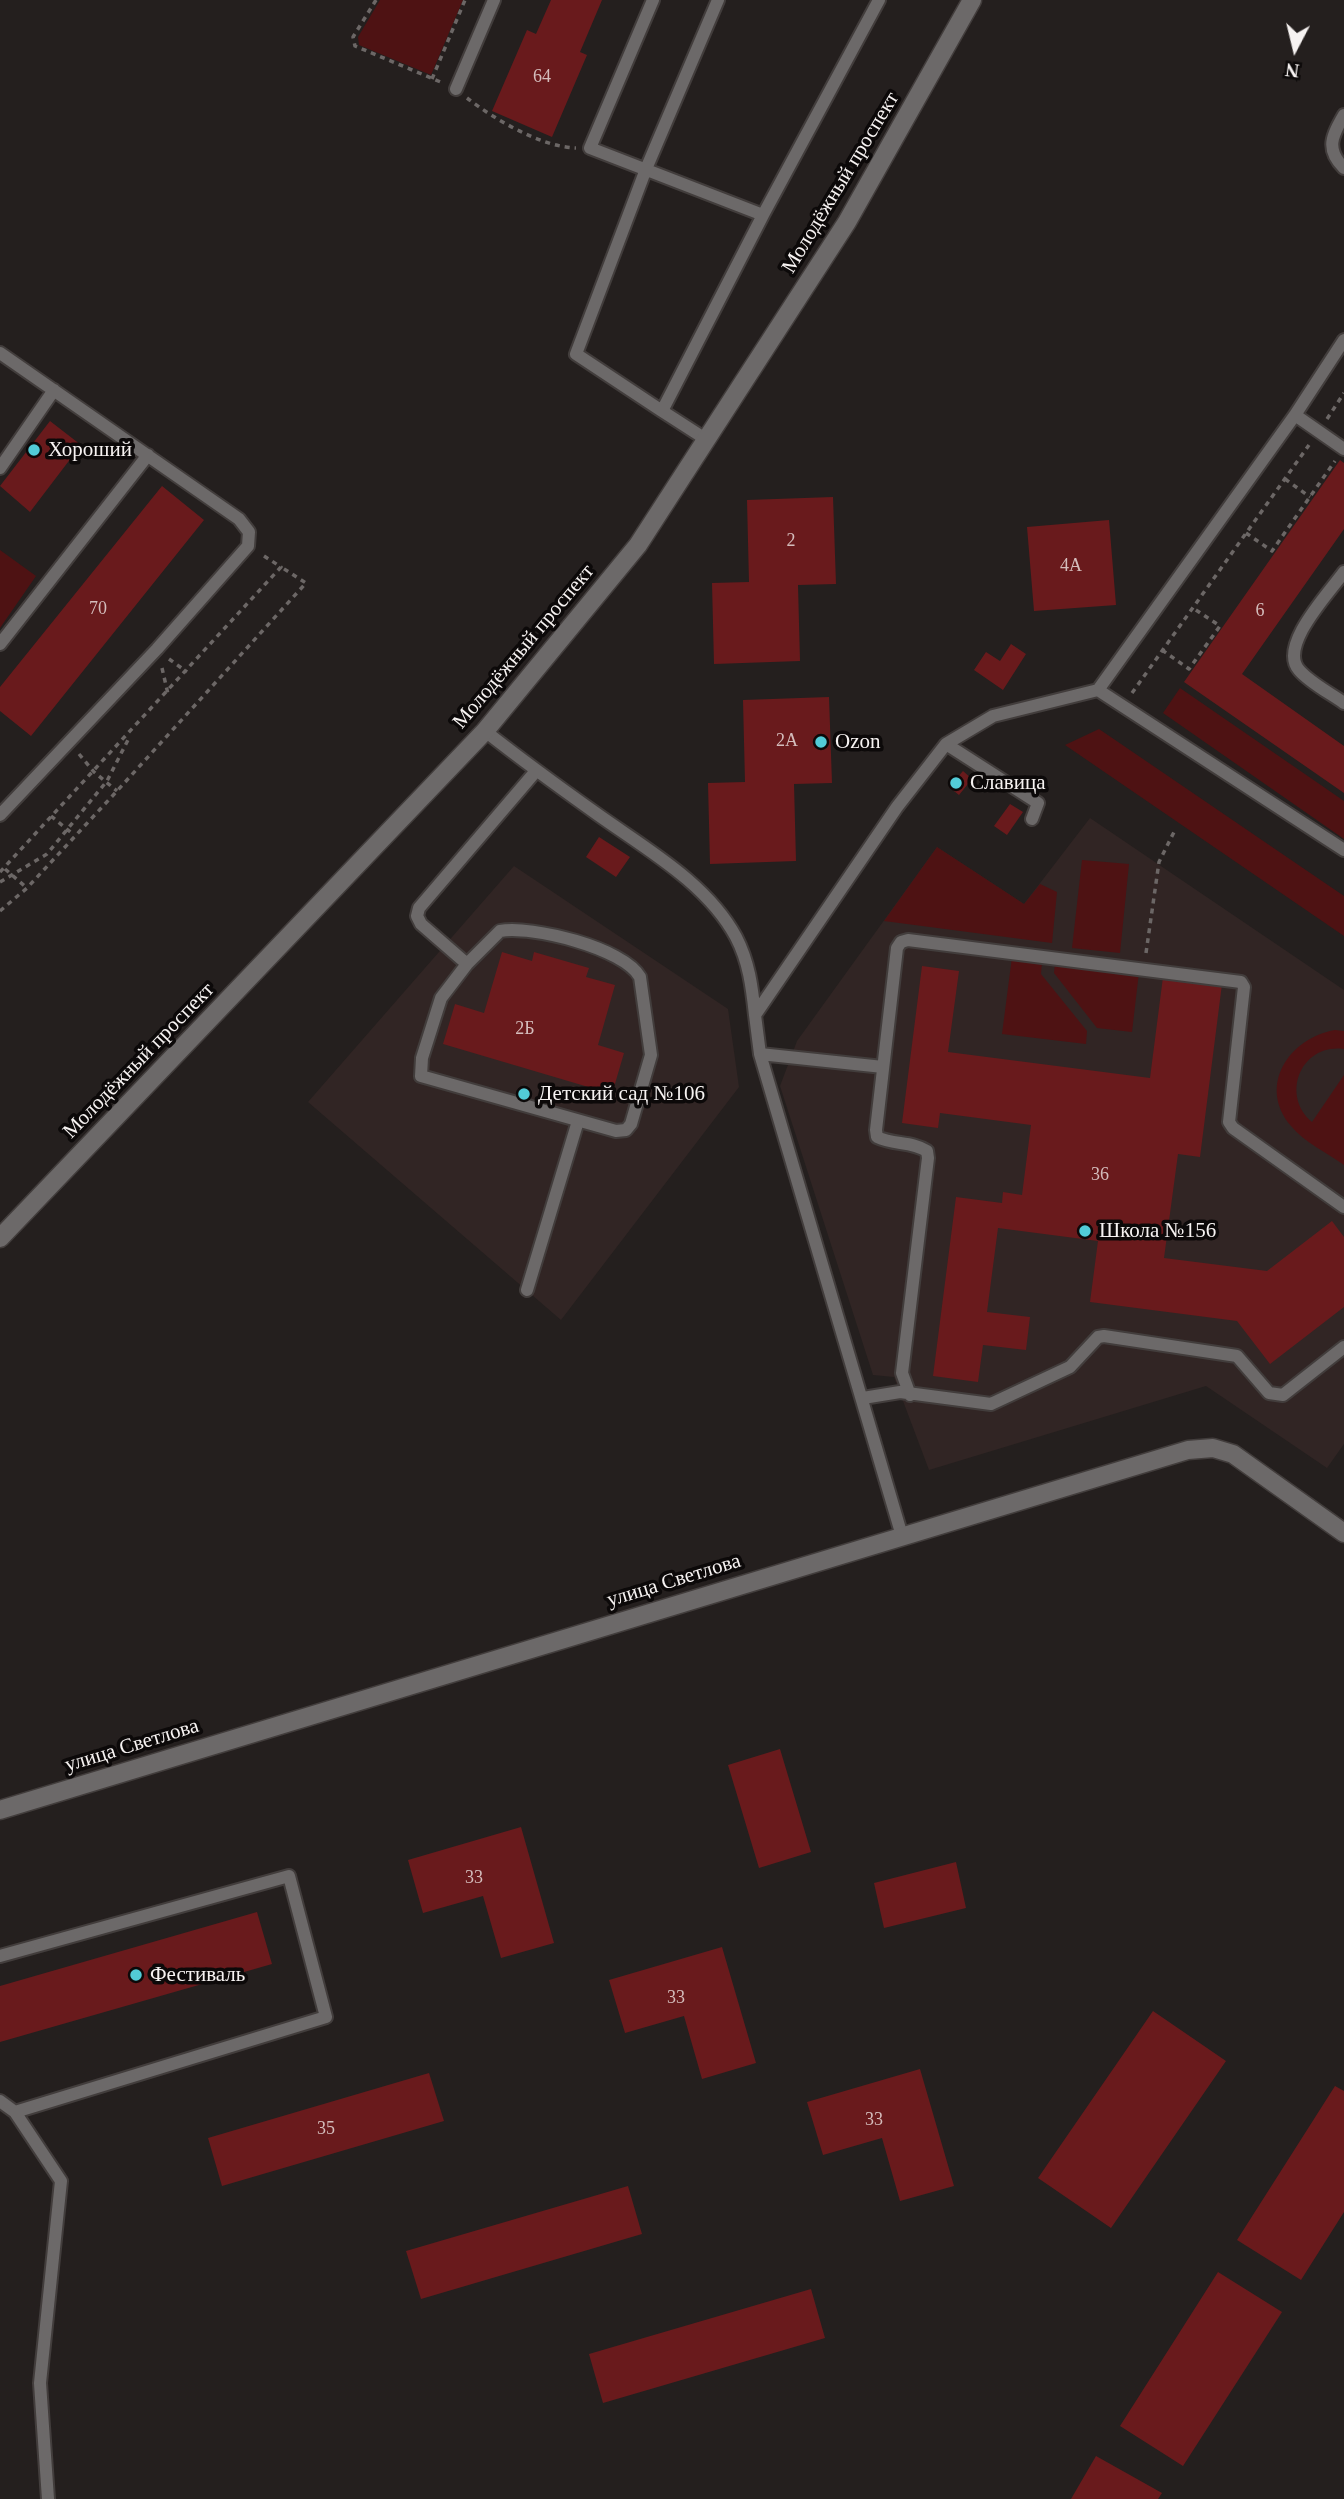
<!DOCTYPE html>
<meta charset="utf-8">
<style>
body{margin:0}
#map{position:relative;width:1344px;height:2499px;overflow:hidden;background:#241f1e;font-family:Georgia,serif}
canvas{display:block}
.north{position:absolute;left:1260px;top:14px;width:70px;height:70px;-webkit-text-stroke:5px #0c0909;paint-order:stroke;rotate:187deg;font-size:19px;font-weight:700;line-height:28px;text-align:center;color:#f7f3f2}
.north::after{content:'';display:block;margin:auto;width:24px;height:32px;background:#f7f3f2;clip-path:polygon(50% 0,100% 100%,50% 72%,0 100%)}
</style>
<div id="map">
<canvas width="1344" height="2499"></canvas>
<div class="north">N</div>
</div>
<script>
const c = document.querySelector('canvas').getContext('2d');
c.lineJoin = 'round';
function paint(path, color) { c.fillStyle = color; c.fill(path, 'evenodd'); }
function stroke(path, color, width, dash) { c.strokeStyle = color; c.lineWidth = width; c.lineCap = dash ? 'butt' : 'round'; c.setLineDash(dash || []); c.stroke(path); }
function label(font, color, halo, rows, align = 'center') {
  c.font = font + ' Georgia,serif'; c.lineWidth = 7; c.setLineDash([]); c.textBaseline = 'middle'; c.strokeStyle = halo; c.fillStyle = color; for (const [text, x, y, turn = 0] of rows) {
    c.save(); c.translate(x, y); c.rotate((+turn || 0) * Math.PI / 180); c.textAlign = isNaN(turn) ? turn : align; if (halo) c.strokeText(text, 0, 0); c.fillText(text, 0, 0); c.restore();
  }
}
const built = new Path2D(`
 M 1090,818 L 1344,990 L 1344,1444 L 1327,1468 L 1206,1386 L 929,1470 L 894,1377 L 873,1375 L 780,1086 L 797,1041 L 937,847 L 1024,904 Z
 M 514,866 L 728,1009 L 739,1087 L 561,1320 L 308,1102 Z`);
const green = new Path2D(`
 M 380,0 L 463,0 L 431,75 L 359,45 L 358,37 Z
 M 0,550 L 36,576 L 0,628 Z
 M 1180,688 L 1344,801 L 1344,839 L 1163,713 Z
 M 1099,729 L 1344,896 L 1344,936 L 1065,745 Z
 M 937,847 L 1024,904 L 1040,884 L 1057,892 L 1052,943 L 884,921 Z
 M 1082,860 L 1129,864 L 1120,953 L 1072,948 Z
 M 1012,957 L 1042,961 L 1041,974 L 1087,1031 L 1086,1044 L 1002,1034 Z
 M 1055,963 L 1139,972 L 1132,1032 L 1097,1028 L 1054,973 Z
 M 1335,1030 L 1344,1031 L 1344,1049 C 1301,1043 1280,1095 1312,1122 L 1344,1075 L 1344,1165 C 1327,1153 1304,1142 1291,1126 C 1257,1086 1289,1038 1335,1030 Z`);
const building = new Path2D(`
 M 551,0 L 602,0 L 580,52 L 587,55 L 552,137 L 492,111 L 527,30 L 536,34 Z
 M 50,421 L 81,445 L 30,512 L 0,486 Z
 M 1340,460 L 1344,463 L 1344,529 L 1242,674 L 1344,746 L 1344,793 L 1184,682 Z
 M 162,486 L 204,520 L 31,736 L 0,711 L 0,687 Z
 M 833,497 L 836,584 L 798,585 L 800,661 L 714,664 L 712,583 L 749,582 L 747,500 Z
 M 1109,520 L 1116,605 L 1034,611 L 1027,527 Z
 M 1011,644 L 1026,654 L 1003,690 L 974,670 L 986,652 L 1000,661 Z
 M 829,697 L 832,783 L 794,784 L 796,861 L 710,864 L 708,783 L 745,782 L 743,700 Z
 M 963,771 L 972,779 L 959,795 L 949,787 Z
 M 1010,804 L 1023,812 L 1007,835 L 994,826 Z
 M 599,837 L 630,857 L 616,877 L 586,857 Z
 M 502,952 L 532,961 L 534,952 L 589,968 L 586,977 L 615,985 L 598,1045 L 624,1053 L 612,1094 L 443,1044 L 455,1004 L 484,1013 Z
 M 922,966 L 959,971 L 948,1052 L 1150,1078 L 1163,977 L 1222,984 L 1200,1157 L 1178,1154 L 1164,1258 L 1267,1271 L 1332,1221 L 1344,1237 L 1344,1307 L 1270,1364 L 1237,1321 L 1090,1302 L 1098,1241 L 998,1228 L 987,1312 L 1030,1317 L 1026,1350 L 983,1345 L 978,1382 L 933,1376 L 956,1197 L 1002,1203 L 1003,1192 L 1022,1195 L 1031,1125 L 940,1113 L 938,1128 L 902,1123 Z
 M 780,1749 L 811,1852 L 759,1868 L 728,1765 Z
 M 521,1827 L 554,1943 L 501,1958 L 483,1896 L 423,1913 L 408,1860 Z
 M 956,1862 L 966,1908 L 884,1928 L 874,1883 Z
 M 257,1912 L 272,1964 L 0,2042 L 0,1986 Z
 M 722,1947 L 756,2063 L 702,2079 L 684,2016 L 625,2033 L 609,1980 Z
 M 1153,2011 L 1226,2061 L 1111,2228 L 1038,2178 Z
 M 920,2069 L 954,2186 L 900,2201 L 882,2138 L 823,2155 L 807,2102 Z
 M 429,2073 L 444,2121 L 222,2186 L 208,2138 Z
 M 1335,2086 L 1344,2091 L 1344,2212 L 1301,2280 L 1237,2240 Z
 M 628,2186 L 642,2234 L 421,2299 L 406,2251 Z
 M 1218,2272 L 1282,2312 L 1183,2466 L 1120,2426 Z
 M 811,2289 L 825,2338 L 603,2403 L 589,2354 Z
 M 1096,2456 L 1162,2493 L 1158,2499 L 1071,2499 Z`);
const path = new Path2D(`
 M 376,0 L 353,37 L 355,46 L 443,83
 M 432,79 L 465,0
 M 467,98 C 494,119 541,147 576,148
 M 1327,419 L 1344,393
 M 1285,479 L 1310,497
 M 1246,533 L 1272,551 L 1335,461
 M 1162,650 L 1189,669 L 1220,626 L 1193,608
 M 169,659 L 187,672
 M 162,668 L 168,694
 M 1132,693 L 1309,445
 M 79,754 L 94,772 L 117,791
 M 51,816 L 74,835
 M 5,869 L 27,888
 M 0,872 L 281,567 L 261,554
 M 0,882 L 47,854 L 107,781 L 130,736
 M 0,911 L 27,888 L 117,791 L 306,583 L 281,567
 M 1146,953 L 1159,862 L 1175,830`);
const lane = new Path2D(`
 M 653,0 L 590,148 L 763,215 L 662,411 L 707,440
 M 456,89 L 494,0
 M 1344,115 C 1332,136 1325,149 1344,168
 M 763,215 L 879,0
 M 1344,340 L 1295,415 L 1344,449
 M 0,353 L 239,519 L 249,532 L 248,546 L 157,649 L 0,815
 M 662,411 L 576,354 L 646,169 L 718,0
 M 1295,415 L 1098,690 L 1344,850
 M 0,468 L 54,390
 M 1344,572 C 1329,593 1278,646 1299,670 C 1310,683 1330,693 1344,703
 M 0,644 L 148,455
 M 485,731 C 522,760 559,787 597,814 C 646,849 707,883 736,937 C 749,962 752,987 755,1015
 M 946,744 L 1038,803 L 1032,819
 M 467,964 L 500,931 C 531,925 624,948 640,977 L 651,1055 L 631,1124 L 626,1130 L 616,1131 L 421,1076 L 422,1058 L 441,998 L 467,964 L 421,924 L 417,916 L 419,908 L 536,771
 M 760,1054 L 883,1067
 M 527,1290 L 578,1121
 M 910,1395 L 902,1373 L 928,1158 L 927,1151 C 912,1141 893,1145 877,1137 L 876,1130 L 897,948 L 901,942 L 908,940 L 1241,982 L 1244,987 L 1229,1122 L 1233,1128 L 1344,1207
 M 863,1398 L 900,1392 L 991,1404 L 1070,1367 L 1098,1337 L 1104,1336 L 1237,1356 L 1269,1393 L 1283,1395 L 1344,1347
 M 902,1536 L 760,1054 L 755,1015 L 897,807 L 946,744 L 993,716 L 1098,690
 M 0,1956 L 289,1876 L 326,2017 L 15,2112 L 0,2101
 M 15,2112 L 61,2181 L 40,2383 L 48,2499`);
const street = new Path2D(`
 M 0,1238 L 485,731 L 638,545 L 847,222 L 972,0
 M 0,1810 L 1188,1450 L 1213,1448 L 1233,1454 L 1344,1533`);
const markers = [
 [34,450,7,"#52cbd7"],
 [821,742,7,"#52cbd7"],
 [956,783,7,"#52cbd7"],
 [524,1094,7,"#52cbd7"],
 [1085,1231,7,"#52cbd7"],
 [136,1975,7,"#52cbd7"]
];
const numberNames = [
 ["64",542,77],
 ["2",791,541],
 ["4А",1071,566],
 ["70",98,609],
 ["6",1260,611],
 ["2А",787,741],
 ["2Б",525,1029],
 ["36",1100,1175],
 ["33",474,1878],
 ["33",676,1998],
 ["33",874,2120],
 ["35",326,2129]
];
const streetNames = [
 ["Молодёжный проспект",841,183,-59],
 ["Молодёжный проспект",524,647,-50],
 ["Молодёжный проспект",139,1061,-46],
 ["улица Светлова",674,1581,-17],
 ["улица Светлова",132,1746,-17]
];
const poiNames = [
 ["Хороший",48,450],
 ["Ozon",835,742],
 ["Славица",970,783],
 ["Детский сад №106",538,1094],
 ["Школа №156",1099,1231],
 ["Фестиваль",150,1975]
];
paint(built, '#312524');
paint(green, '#4e1213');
paint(building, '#691a1c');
stroke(lane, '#423d3c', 16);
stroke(street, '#423d3c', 21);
stroke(path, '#6c6766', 3.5, [5, 5]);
stroke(lane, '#6c6969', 12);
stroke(street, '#6c6969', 18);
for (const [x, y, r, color] of markers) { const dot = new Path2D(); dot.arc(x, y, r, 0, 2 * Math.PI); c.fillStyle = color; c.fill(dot); stroke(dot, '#0c0909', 2.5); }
label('18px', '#d4bdbc', null, numberNames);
label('21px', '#f7f3f2', '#0c0909', streetNames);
label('21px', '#f7f3f2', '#0c0909', poiNames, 'left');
</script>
